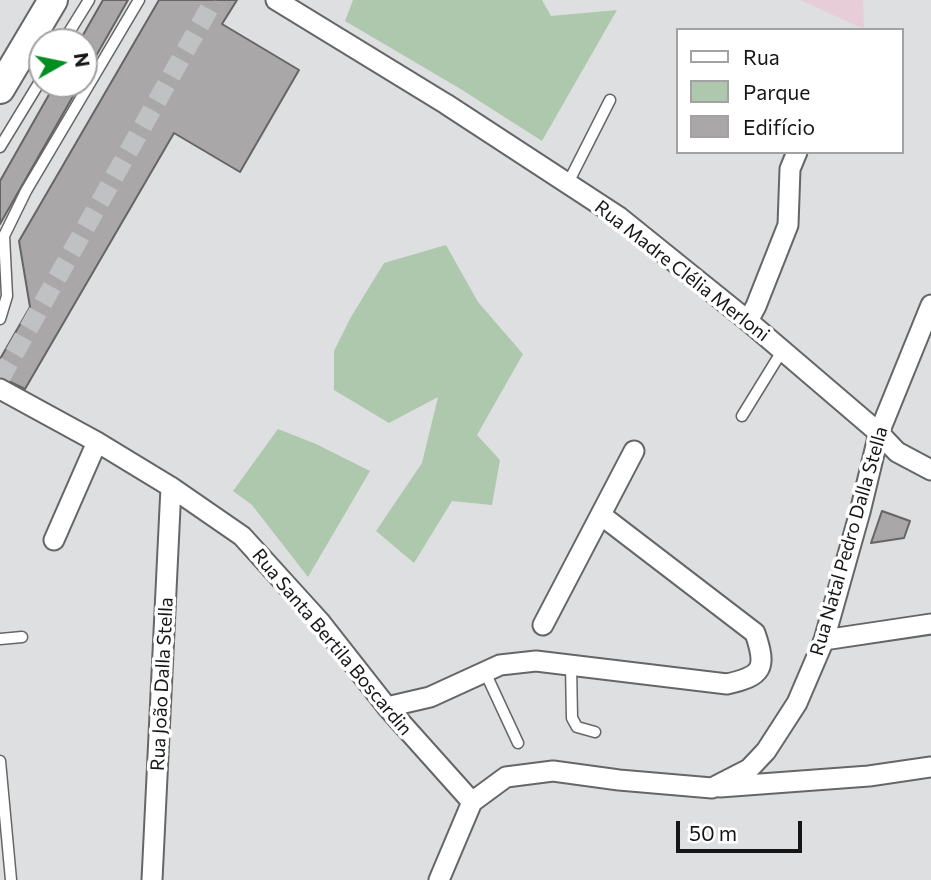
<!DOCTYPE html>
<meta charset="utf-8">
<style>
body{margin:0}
#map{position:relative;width:931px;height:880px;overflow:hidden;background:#dedfe0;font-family:Commissioner,sans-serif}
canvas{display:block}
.legend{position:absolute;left:676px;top:28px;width:228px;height:126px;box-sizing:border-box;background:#fff;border:2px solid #a2a2a2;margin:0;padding:9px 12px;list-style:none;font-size:21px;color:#161617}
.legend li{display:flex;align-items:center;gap:14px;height:35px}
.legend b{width:35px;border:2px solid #a2a2a2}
.north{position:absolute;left:28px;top:28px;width:70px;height:70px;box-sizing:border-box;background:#fff;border:2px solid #a2a2a2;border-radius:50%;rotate:81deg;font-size:19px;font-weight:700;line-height:28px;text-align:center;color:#161617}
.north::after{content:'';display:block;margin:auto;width:24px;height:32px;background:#018e20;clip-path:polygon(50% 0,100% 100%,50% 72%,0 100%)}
.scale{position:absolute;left:676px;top:821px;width:126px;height:32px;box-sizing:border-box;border:4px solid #161617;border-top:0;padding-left:9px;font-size:21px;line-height:24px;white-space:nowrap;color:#161617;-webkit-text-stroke:5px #fff;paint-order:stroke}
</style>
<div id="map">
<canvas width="931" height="880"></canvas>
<ul class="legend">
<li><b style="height:9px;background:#fff"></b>Rua</li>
<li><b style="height:19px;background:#adc8ac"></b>Parque</li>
<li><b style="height:19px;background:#a9a7a7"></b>Edifício</li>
</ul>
<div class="north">N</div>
<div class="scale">50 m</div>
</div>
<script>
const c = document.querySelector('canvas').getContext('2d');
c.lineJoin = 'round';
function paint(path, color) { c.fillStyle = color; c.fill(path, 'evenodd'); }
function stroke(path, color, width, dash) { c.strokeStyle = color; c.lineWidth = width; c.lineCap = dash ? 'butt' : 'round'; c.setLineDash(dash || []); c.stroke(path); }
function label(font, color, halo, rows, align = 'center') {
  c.font = font + ' Commissioner,sans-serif'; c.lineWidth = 7; c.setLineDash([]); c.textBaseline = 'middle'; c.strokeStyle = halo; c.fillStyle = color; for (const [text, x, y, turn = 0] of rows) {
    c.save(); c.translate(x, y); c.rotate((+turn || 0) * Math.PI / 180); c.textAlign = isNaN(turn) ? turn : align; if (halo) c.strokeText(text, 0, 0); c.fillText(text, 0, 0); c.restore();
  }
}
const education = new Path2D(`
 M 800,0 L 863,0 L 864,29 Z`);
const green = new Path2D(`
 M 353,0 L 542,0 L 551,16 L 617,10 L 542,141 L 459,88 L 345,21 Z
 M 446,245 L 478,302 L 523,354 L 477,435 L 500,460 L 492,505 L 452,501 L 414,563 L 376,531 L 422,463 L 438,397 L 389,423 L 334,390 L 334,351 L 351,317 L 384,263 Z
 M 278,429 L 316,444 L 370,471 L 308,577 L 252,505 L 233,491 Z`);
const building = new Path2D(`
 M 103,0 L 128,0 L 84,77 L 84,42 L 79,42 Z
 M 159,0 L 237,0 L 222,24 L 299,70 L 240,172 L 174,133 L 25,389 L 0,377 L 0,359 L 30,307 L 19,241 Z
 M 55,84 L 80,84 L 0,224 L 0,181 Z
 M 882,511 L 910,521 L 904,538 L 871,543 Z`);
const streetTunnel = new Path2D(`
 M 0,379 L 214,0`);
const lane = new Path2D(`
 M 63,42 L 89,0
 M 0,147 L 42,78
 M 568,183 L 610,100
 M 0,319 L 7,296 L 4,236 L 26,191 L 139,0
 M 742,416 L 782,351
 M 0,639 L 22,637
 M 571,665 L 572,718 L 577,727 L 595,732
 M 485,672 L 518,743
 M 0,761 L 11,880`);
const street = new Path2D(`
 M 276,0 L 446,104 L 619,217 L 748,321 L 879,433 L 897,452 L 931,470
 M 748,321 L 756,306 L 788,225 L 790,169 L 797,152
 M 0,389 L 97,442 L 171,487 L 242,536 L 321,623 L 387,707 L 472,802
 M 54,540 L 97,442
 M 543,625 L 634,451
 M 824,640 L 931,624
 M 387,707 L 430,697 L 500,665 L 536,661 L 727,684 C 763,676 767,668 755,633 L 601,515
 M 720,787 L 869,776 L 931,767
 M 152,880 L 171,487
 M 439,880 L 472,802 L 506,777 L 553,771 L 619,780 L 712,788 L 749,769 L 766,751 L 797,703 L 824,640 L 860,512 L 879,433 L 931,305`);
const secondary = new Path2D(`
 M 0,89 L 53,0`);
const streetNames = [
 ["Rua Madre Clélia Merloni",682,271,38],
 ["Rua Natal Pedro Dalla Stella",849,541,-74],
 ["Rua Santa Bertila Boscardin",332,642,50],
 ["Rua João Dalla Stella",162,684,-87]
];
paint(education, '#e6cdd7');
paint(green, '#adc8ac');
paint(building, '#a9a7a7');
stroke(building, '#666564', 2);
stroke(streetTunnel, '#c0c1c2', 19, [19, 10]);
stroke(lane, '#656667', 13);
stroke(street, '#656667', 23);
stroke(secondary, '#656667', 32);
stroke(lane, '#fff', 10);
stroke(street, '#fff', 19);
stroke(secondary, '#fff', 28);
label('19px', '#161617', '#fff', streetNames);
</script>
